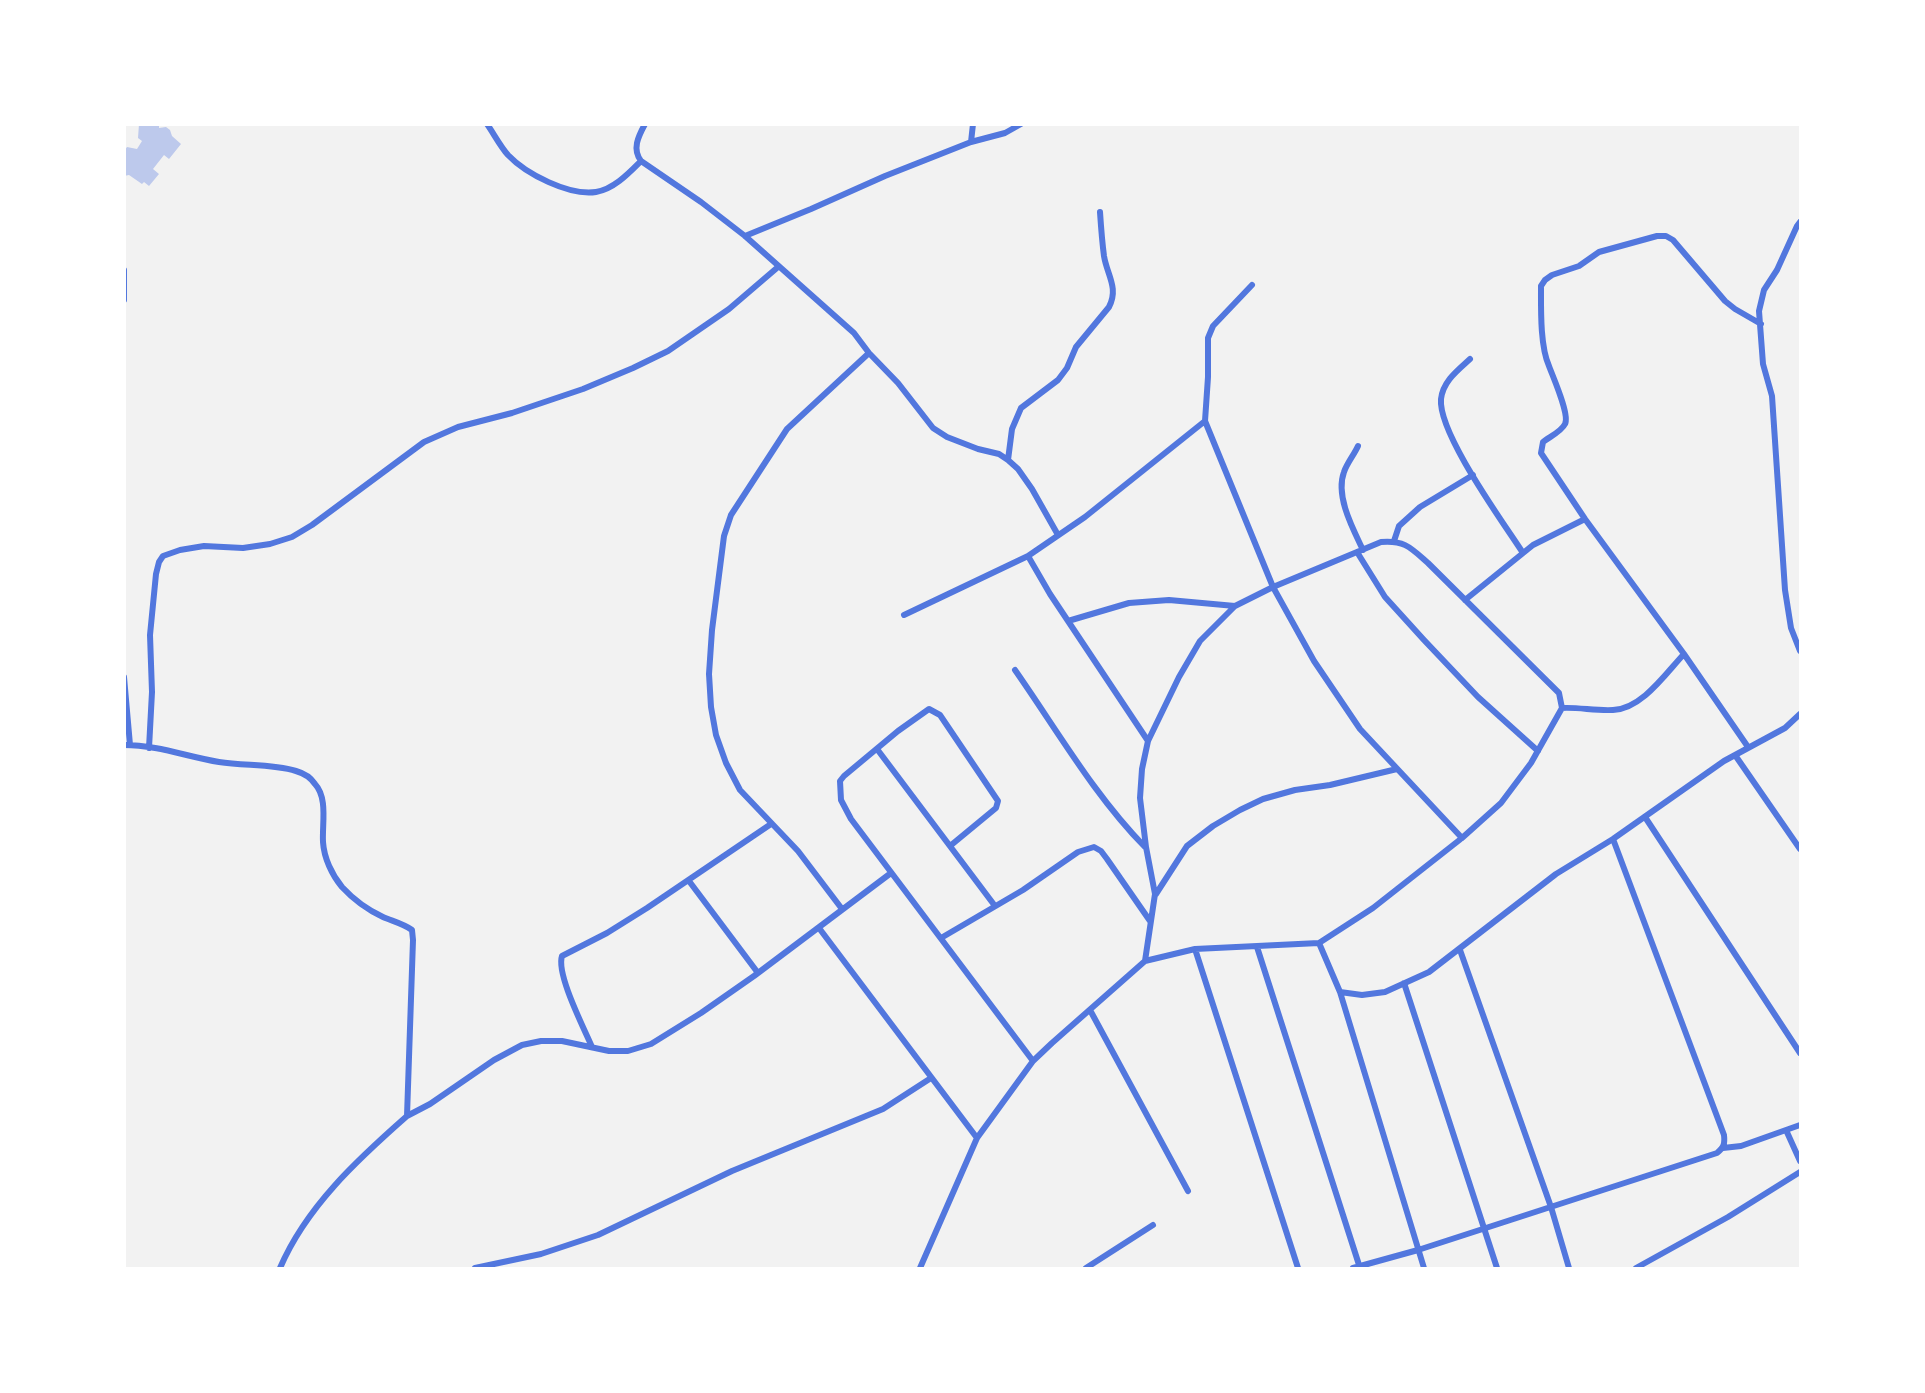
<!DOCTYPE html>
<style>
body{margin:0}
#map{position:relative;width:1925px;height:1393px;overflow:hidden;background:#f2f2f2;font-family:"Archivo Narrow",sans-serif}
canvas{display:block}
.frame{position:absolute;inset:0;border:126px solid #fff;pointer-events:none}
</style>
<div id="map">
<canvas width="1925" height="1393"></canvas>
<div class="frame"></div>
</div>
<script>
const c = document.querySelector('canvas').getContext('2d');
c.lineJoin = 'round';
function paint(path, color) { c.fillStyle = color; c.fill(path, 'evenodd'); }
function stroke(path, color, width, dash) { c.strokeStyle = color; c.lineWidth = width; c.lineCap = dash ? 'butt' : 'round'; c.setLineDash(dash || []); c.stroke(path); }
const building = new Path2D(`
 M 139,124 L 159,124 L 159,128 L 166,127 L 170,130 L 172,136 L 181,144 L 169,159 L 164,155 L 153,169 L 159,174 L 149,186 L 144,182 L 142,184 L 129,175 L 124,176 L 124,151 L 127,147 L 137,149 L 142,141 L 138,138 Z`);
const minor = new Path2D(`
 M 487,124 C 494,134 500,146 508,155 C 526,174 569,196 596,192 C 614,189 629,173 641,161
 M 645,124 C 638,137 632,149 641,161 L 701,202 L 745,236 L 854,333 L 869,353 L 898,383 L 933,428 L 947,437 L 978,449 L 999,454 L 1008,460 L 1018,469 L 1032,489 L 1058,535
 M 971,142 L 973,124
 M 1800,222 L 1797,226 L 1777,270 L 1764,290 L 1759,311 L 1763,364 L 1772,396 L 1785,590 L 1791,628 L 1800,651
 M 745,236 L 811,209 L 885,176 L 971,142 L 1005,133 L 1021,124
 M 124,270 L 124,300
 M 1252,285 L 1213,326 L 1208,338 L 1208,377 L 1205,421 L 1273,587 L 1314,661 L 1360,729 L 1462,838
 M 1470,359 C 1458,370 1443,381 1441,399 C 1438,433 1503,522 1523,553
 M 1358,446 C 1354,455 1347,463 1344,472 C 1335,496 1353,529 1363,550
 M 1008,460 L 1012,429 L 1021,408 L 1058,380 L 1067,368 L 1076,347 L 1109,307 C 1119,288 1107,275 1104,256 C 1102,241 1101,227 1100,212
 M 1394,541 L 1399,526 L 1420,507 L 1473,475
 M 1357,552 L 1385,597 L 1424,640 L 1478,697 L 1538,751
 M 1028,556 L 1050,594 L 1148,741
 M 1465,600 L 1533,545 L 1585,519
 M 904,615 L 1028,556 L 1085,517 L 1205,421
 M 1068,621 L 1129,603 L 1169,600 L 1235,606
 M 1015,670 C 1057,730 1094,795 1145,847
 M 124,677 L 130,745
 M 1562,708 C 1579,707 1595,711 1613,710 C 1642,709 1666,673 1684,654
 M 124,745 C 157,745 188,757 219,762 C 245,766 272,764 296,771 C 303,773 311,778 315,784 C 328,798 322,824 323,842 C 324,858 332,875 342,887 C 353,899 368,910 383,917 C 392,921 404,924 412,930 L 413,940 L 407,1116 C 357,1160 306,1207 280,1268
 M 1748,747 L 1684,654 L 1585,519 L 1541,453 L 1543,442 C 1549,437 1561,432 1565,424 C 1570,415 1553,377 1549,366 C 1540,346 1541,309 1541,286 L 1545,280 L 1552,275 L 1579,266 L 1599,252 L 1657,236 L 1666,236 L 1673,240 L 1725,301 L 1735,309 L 1761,324
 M 149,748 L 152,692 L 150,635 L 156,574 L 159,562 L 163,556 L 180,550 L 204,546 L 243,548 L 270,544 L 292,537 L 312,525 L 424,442 L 458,427 L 512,413 L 583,389 L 633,368 L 668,351 L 729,309 L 778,267
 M 877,749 L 995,906
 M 1735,755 L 1800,849
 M 1645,817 L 1800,1053
 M 950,846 L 996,808 L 998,801 L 940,715 L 929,709 L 898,731 L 844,776 L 840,781 L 841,800 L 851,819 L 1033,1061
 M 689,881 L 758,973
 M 1156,894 L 1187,846 L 1213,826 L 1240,810 L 1263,799 L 1295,790 L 1330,785 L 1397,769
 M 842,909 L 798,851 L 740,790 L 726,763 L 716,735 L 711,707 L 709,674 L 712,630 L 724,536 L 731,515 L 787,429 L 869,353
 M 819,928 L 977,1138
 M 941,938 L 1023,890 L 1078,852 L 1094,847 L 1101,851 L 1107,859 L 1150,921
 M 1319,943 L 1340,992 L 1424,1268
 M 1257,947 L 1360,1268
 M 1195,949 L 1298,1268
 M 1460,950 L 1551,1207 L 1569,1268
 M 1404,983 L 1497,1268
 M 1340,992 L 1362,995 L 1385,992 L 1429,972 L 1556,874 L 1613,839 L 1724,761 L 1785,728 L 1800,714
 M 1090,1010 L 1188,1191
 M 592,1047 C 584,1028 556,974 562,956 L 607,933 L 647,908 L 771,824
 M 407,1116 L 430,1104 L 494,1060 L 522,1045 L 541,1041 L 562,1041 L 609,1051 L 628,1051 L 651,1044 L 701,1013 L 754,976 L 891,873
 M 1786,1130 L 1800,1161
 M 1723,1148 L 1741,1146 L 1800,1125
 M 475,1268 L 541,1254 L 598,1235 L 732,1171 L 883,1109 L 931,1078
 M 920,1268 L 977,1138 L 1033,1061 L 1052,1043 L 1145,961 L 1195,949 L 1319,943 L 1373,908 L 1462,838 L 1501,803 L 1531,763 L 1562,708 L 1559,693 L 1428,563 C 1411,548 1405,540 1381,542 L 1273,587 L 1235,606 L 1200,641 L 1179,677 L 1148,741 L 1142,769 L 1140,798 L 1146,847 L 1155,894 L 1145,961
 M 1086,1268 L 1153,1225
 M 1353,1268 L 1418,1250 L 1717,1153 C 1724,1147 1725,1144 1724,1135 L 1613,839
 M 1636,1268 L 1728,1217 L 1800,1172`);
paint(building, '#bdc9ec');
stroke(minor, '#5277de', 6);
</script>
